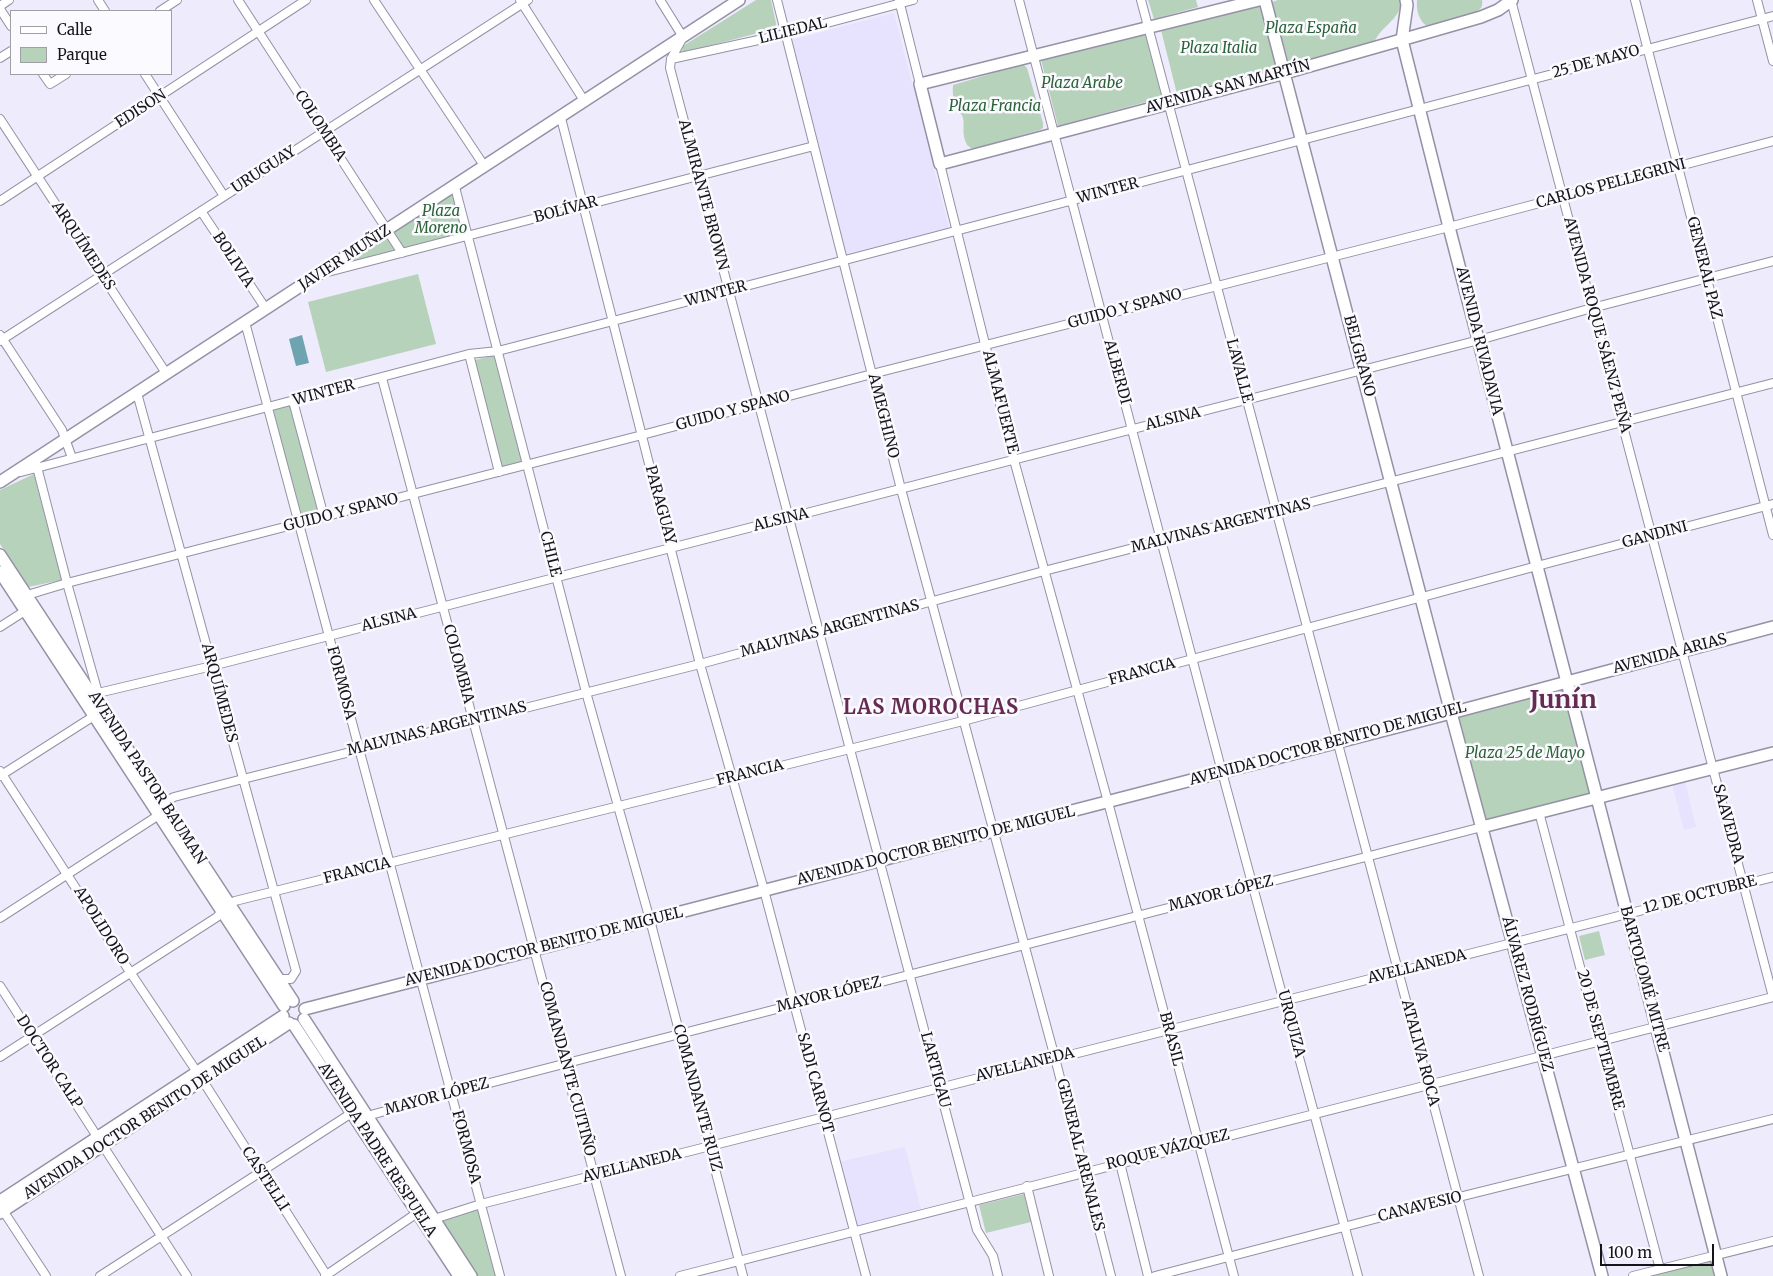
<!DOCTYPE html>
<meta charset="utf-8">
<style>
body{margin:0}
#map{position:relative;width:1773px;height:1276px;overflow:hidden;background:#eeebfc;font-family:Merriweather,serif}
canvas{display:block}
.legend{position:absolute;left:10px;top:10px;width:162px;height:65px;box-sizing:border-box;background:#fbfbff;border:1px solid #9f9fa4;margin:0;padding:6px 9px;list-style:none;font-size:15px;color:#16141b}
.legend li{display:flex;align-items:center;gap:10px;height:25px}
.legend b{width:25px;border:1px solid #9f9fa4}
.scale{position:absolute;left:1600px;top:1244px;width:114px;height:22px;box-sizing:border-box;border:2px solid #16141b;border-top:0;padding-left:6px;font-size:15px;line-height:18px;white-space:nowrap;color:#16141b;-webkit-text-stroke:4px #fbfbff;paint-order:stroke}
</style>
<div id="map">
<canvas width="1773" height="1276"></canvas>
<ul class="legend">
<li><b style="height:6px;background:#fff"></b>Calle</li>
<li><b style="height:14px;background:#b7d2ba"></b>Parque</li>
</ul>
<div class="scale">100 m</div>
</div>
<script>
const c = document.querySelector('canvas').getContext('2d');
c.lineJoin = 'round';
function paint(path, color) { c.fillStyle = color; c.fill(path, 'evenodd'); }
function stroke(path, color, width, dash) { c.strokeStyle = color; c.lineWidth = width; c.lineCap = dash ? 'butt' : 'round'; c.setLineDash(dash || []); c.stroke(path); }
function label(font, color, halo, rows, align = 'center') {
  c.font = font + ' Merriweather,serif'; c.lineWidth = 5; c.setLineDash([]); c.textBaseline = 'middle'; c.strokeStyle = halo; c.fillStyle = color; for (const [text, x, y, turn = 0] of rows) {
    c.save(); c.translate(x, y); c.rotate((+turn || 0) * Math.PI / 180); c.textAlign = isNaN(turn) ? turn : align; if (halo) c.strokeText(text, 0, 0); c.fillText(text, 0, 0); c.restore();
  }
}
const built = new Path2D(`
 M 894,13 L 949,228 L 846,254 L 791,40 Z
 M 1684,777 L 1696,827 L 1684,830 L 1671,780 Z
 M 905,1147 L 921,1209 L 856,1227 L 838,1162 Z`);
const green = new Path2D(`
 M 756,0 L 771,0 L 777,28 L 686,52 L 682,51 L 683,46 Z
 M 1148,0 L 1196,0 L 1198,7 L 1154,19 Z
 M 1278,0 L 1401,0 C 1402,15 1387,24 1379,34 C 1376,38 1375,41 1372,45 L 1289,64 L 1272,2 Z
 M 1417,0 L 1482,0 C 1483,6 1481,9 1476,12 L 1429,27 C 1419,23 1416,10 1417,0 Z
 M 1260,5 L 1277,68 L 1177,94 L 1161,30 Z
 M 1148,33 L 1164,97 L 1058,126 L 1041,60 Z
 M 1023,64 L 1027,68 L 1043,123 L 1043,128 L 1040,130 L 977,148 L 971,148 L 967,145 C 961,133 965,127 963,118 C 961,112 962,116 958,112 C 954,106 952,92 953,85 Z
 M 453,190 L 464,234 L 403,250 L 390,230 Z
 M 387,233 L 399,251 L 330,269 Z
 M 418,274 L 436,344 L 326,372 L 308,302 Z
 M 495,355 L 523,461 L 502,467 L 475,360 Z
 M 290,404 L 320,514 L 300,520 L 270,410 Z
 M 34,474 L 62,580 L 28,587 L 0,544 L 0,490 Z
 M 1567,681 L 1597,797 L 1482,827 L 1451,713 Z
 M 1599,931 L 1605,955 L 1585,960 L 1579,936 Z
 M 1024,1194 L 1031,1222 L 986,1233 L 979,1205 Z
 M 478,1208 L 496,1276 L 476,1276 L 441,1221 Z
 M 1710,1260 L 1714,1276 L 1648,1276 Z`);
const water = new Path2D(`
 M 302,335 L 309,363 L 296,366 L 289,339 Z`);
const minor = new Path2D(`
 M 98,0 L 105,11
 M 238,0 L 402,253
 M 374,0 L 485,167
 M 520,0 L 585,102
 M 660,0 L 683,37 L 671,59 L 670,68 L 977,1230 L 993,1256 L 998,1276
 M 777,0 L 901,489 L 1055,1058 L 1111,1276
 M 899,0 L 920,84
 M 1019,0 L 1222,772 L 1358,1276
 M 1141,0 L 1479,1276
 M 1511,0 L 1773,997
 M 1635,0 L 1773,535
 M 1757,0 L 1773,61
 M 0,6 L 9,0
 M 0,9 L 11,26
 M 160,11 L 177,0
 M 0,58 L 11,51
 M 671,59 L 786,34 L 913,0
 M 43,74 L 50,84 L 66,74
 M 145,74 L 224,196
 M 561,118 L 700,664 L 764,890 L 866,1276
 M 0,119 L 166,373
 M 940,164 L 1014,460 L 1108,802 L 1234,1276
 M 455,187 L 586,692 L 650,920 L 743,1276
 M 0,201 L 306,0
 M 201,211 L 266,309
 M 324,273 L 814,146
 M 245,322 L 500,1276
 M 0,335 L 62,430 L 72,458
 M 0,341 L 528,0
 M 469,354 L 499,472
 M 382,378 L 621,1276
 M 137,393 L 296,971 L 291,979 L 279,979
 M 293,401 L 324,517
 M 36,463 L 67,583 L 98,693
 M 21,472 L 469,354 L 498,351 L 613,321 L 1773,16
 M 24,596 L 67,583 L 642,435 L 872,374 L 1449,227 L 1773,141
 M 0,627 L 28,609
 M 88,698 L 98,693 L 212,666 L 1479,340 L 1592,308 L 1773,261
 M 0,771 L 130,972 L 203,1081 L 327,1276
 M 0,776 L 97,714
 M 160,804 L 174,797 L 243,779 L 700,664 L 1044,571 L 1773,383
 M 1539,812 L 1660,1269
 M 0,918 L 162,813
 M 0,986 L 187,1276
 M 0,1057 L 217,917 L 229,904 L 235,901 L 963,721 L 1537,566 L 1773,504
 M 1120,1163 L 1148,1276
 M 1027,1186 L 1049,1276
 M 2,1209 L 46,1276
 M 431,1220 L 481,1204 L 1773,877
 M 100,1276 L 347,1116 L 353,1114 L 367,1116 L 451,1093 L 1482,827
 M 325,1276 L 420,1211
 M 680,1276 L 1773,997
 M 1155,1276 L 1459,1197 L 1773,1119
 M 1633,1276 L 1773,1241`);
const secondary = new Path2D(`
 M 1259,0 L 920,84 L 940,164 L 1285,73 L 1394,42 L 1481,17 L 1498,10 L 1512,0
 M 1265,0 L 1451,713 L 1602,1276
 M 1406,0 L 1407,5 L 1402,40 L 1449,227 L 1721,1276
 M 0,482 L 739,0
 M 0,555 L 293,1001
 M 0,572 L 284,1006
 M 1482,827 L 1773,753
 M 305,1009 L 1451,713 L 1773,627
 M 304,1019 L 471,1276
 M 294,1025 L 459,1276
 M 0,1201 L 283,1016
 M 0,1213 L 289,1023`);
const parkNames = [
 ["Plaza España",1311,29],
 ["Plaza Italia",1219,49],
 ["Plaza Arabe",1082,84],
 ["Plaza Francia",995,107],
 ["Plaza",441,212],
 ["Moreno",441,229],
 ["Plaza 25 de Mayo",1525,754]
];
const streetNames = [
 ["LILIEDAL",793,31,-14],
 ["25 DE MAYO",1596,62,-15],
 ["AVENIDA SAN MARTÍN",1228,87,-15],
 ["EDISON",141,109,-33],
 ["COLOMBIA",320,126,57],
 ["URUGUAY",264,170,-33],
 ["CARLOS PELLEGRINI",1611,184,-15],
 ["WINTER",1108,191,-15],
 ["ALMIRANTE BROWN",703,195,75],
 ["BOLÍVAR",566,210,-15],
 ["ARQUÍMEDES",83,246,57],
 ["JAVIER MUÑIZ",345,258,-33],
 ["BOLIVIA",233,260,57],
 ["GENERAL PAZ",1704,268,76],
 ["WINTER",716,294,-15],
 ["GUIDO Y SPANO",1125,309,-15],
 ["AVENIDA ROQUE SÁENZ PEÑA",1597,325,75],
 ["AVENIDA RIVADAVIA",1479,341,76],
 ["BELGRANO",1359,356,75],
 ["LAVALLE",1239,371,75],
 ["ALBERDI",1117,372,75],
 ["WINTER",324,393,-15],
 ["ALMAFUERTE",1000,402,76],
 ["GUIDO Y SPANO",733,411,-15],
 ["AMEGHINO",883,416,76],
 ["ALSINA",1173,419,-14],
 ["PARAGUAY",660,505,75],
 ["GUIDO Y SPANO",341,513,-14],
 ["ALSINA",781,520,-14],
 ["MALVINAS ARGENTINAS",1221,526,-14],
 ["GANDINI",1655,535,-15],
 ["CHILE",550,554,76],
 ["ALSINA",389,620,-14],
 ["MALVINAS ARGENTINAS",830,629,-15],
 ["AVENIDA ARIAS",1670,654,-15],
 ["COLOMBIA",458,664,75],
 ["FRANCIA",1142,672,-15],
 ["FORMOSA",341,683,75],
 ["ARQUÍMEDES",219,693,75],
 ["MALVINAS ARGENTINAS",437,729,-14],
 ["AVENIDA DOCTOR BENITO DE MIGUEL",1328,744,-15],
 ["FRANCIA",750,773,-14],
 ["AVENIDA PASTOR BAUMAN",147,778,57],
 ["SAAVEDRA",1728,824,75],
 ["AVENIDA DOCTOR BENITO DE MIGUEL",936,846,-14],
 ["FRANCIA",357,871,-14],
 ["MAYOR LÓPEZ",1221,894,-14],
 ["12 DE OCTUBRE",1700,895,-14],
 ["APOLIDORO",101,926,58],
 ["AVENIDA DOCTOR BENITO DE MIGUEL",544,947,-14],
 ["AVELLANEDA",1417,967,-14],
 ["BARTOLOMÉ MITRE",1644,979,75],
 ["ÁLVAREZ RODRÍGUEZ",1527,994,75],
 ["MAYOR LÓPEZ",829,995,-14],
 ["URQUIZA",1291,1024,75],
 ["BRASIL",1171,1039,75],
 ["20 DE SEPTIEMBRE",1600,1040,75],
 ["ATALIVA ROCA",1420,1053,75],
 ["DOCTOR CALP",49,1062,57],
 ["AVELLANEDA",1025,1065,-14],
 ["COMANDANTE CUITIÑO",567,1069,75],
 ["LARTIGAU",935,1070,75],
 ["SADI CARNOT",815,1083,75],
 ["MAYOR LÓPEZ",437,1097,-15],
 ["COMANDANTE RUIZ",697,1098,75],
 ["AVENIDA DOCTOR BENITO DE MIGUEL",145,1118,-33],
 ["FORMOSA",466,1147,75],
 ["AVENIDA PADRE RESPUELA",377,1150,57],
 ["ROQUE VÁZQUEZ",1168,1150,-14],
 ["GENERAL ARENALES",1080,1155,76],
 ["AVELLANEDA",632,1166,-14],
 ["CASTELLI",265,1179,57],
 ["CANAVESIO",1420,1207,-14]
];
const districtNames = [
 ["LAS MOROCHAS",931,708]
];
const townNames = [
 ["Junín",1563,701]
];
paint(built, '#e7e2fe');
paint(green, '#b7d2ba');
paint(water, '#6ea4af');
stroke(minor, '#9591a5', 10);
stroke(secondary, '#9591a5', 14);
stroke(minor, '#fff', 8);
stroke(secondary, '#fff', 11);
label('italic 15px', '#2c6238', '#fbfbff', parkNames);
label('15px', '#16141b', '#fbfbff', streetNames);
c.letterSpacing = '1px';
label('bold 20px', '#662b53', '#fbfbff', districtNames);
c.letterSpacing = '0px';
label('bold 25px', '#662b53', '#fbfbff', townNames);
</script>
